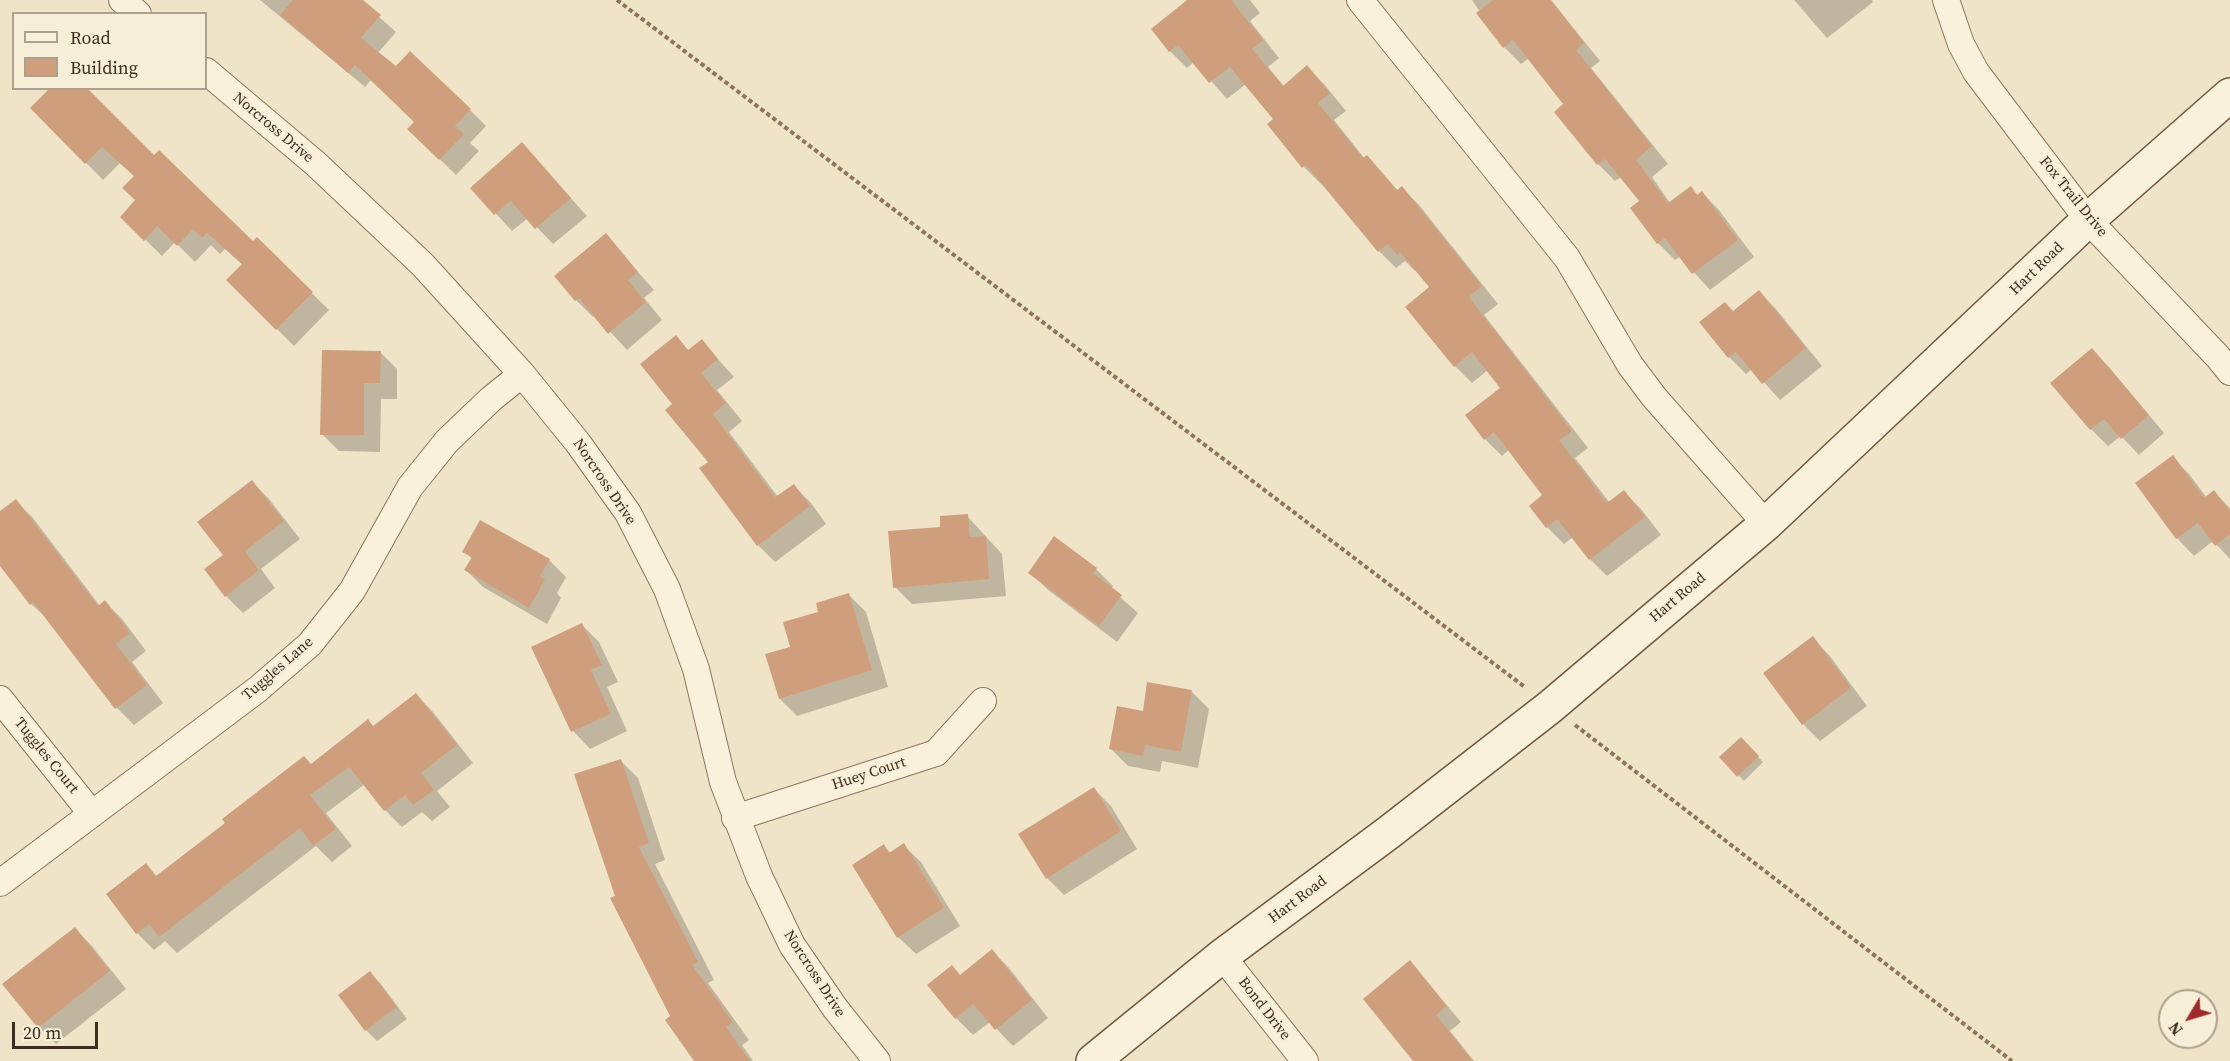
<!DOCTYPE html>
<style>
body{margin:0}
#map{position:relative;width:2230px;height:1061px;overflow:hidden;background:#f0e4c8;font-family:"Source Serif 4",serif}
canvas{display:block}
.legend{position:absolute;left:12px;top:12px;width:195px;height:78px;box-sizing:border-box;background:#f7eed8;border:2px solid #ada18e;margin:0;padding:8px 10px;list-style:none;font-size:18px;color:#3d2e20}
.legend li{display:flex;align-items:center;gap:12px;height:30px}
.legend b{width:30px;border:2px solid #ada18e}
.north{position:absolute;left:2158px;top:989px;width:60px;height:60px;box-sizing:border-box;background:#f7eed8;border:2px solid #ada18e;border-radius:50%;rotate:232deg;font-size:16px;font-weight:700;line-height:24px;text-align:center;color:#3d2e20}
.north::after{content:'';display:block;margin:auto;width:21px;height:27px;background:#9e2a2b;clip-path:polygon(50% 0,100% 100%,50% 72%,0 100%)}
.scale{position:absolute;left:12px;top:1022px;width:86px;height:27px;box-sizing:border-box;border:3px solid #3d2e20;border-top:0;padding-left:8px;font-size:18px;line-height:21px;white-space:nowrap;color:#3d2e20;-webkit-text-stroke:4px #f7eed8;paint-order:stroke}
</style>
<div id="map">
<canvas width="2230" height="1061"></canvas>
<ul class="legend">
<li><b style="height:8px;background:#faf1dc"></b>Road</li>
<li><b style="height:16px;background:#cf9f7d"></b>Building</li>
</ul>
<div class="north">N</div>
<div class="scale">20 m</div>
</div>
<script>
const c = document.querySelector('canvas').getContext('2d');
c.lineJoin = 'round';
function paint(path, color) { c.fillStyle = color; c.fill(path, 'evenodd'); }
function stroke(path, color, width, dash) { c.strokeStyle = color; c.lineWidth = width; c.lineCap = dash ? 'butt' : 'round'; c.setLineDash(dash || []); c.stroke(path); }
function label(font, color, halo, rows, align = 'center') {
  c.font = font + ' "Source Serif 4",serif'; c.lineWidth = 4.5; c.setLineDash([]); c.textBaseline = 'middle'; c.strokeStyle = halo; c.fillStyle = color; for (const [text, x, y, turn = 0] of rows) {
    c.save(); c.translate(x, y); c.rotate((+turn || 0) * Math.PI / 180); c.textAlign = isNaN(turn) ? turn : align; if (halo) c.strokeText(text, 0, 0); c.fillText(text, 0, 0); c.restore();
  }
}
const shadow = new Path2D(`
 M 260,0 L 360,0 L 396,32 L 378,53 L 396,68 L 470,110 L 486,126 L 470,143 L 479,151 L 456,175 L 409,129 L 416,122 L 371,80 L 365,87 Z
 M 1190,0 L 1250,0 L 1260,13 L 1250,21 L 1279,58 L 1268,67 L 1284,86 L 1307,67 L 1324,84 L 1346,111 L 1334,120 L 1365,159 L 1367,157 L 1398,191 L 1402,188 L 1419,205 L 1498,304 L 1484,315 L 1588,448 L 1575,458 L 1610,503 L 1624,492 L 1641,509 L 1661,535 L 1607,576 L 1590,559 L 1573,537 L 1564,544 L 1547,527 L 1544,495 L 1509,450 L 1502,456 L 1485,439 L 1503,388 L 1488,370 L 1472,383 L 1455,366 L 1432,287 L 1416,269 L 1415,271 L 1405,261 L 1396,268 L 1379,251 L 1322,183 L 1321,184 L 1304,167 L 1269,125 L 1275,119 L 1246,84 L 1227,99 L 1194,62 L 1187,68 L 1170,51 Z
 M 1472,0 L 1551,0 L 1600,61 L 1591,68 L 1668,164 L 1652,177 L 1670,203 L 1690,188 L 1699,196 L 1702,193 L 1719,210 L 1754,257 L 1710,290 L 1680,257 L 1675,260 L 1658,243 L 1641,202 L 1621,177 L 1615,181 L 1598,164 L 1556,112 L 1565,104 L 1529,58 L 1521,64 L 1504,47 Z
 M 1794,0 L 1872,0 L 1873,2 L 1827,38 Z
 M 32,108 L 154,158 L 253,243 L 257,239 L 329,310 L 294,346 L 228,280 L 243,265 L 225,249 L 220,254 L 211,245 L 195,262 L 175,242 L 162,256 L 122,217 L 137,201 L 135,177 L 120,163 L 103,180 Z
 M 522,144 L 587,216 L 553,244 L 528,218 L 512,231 L 472,188 Z
 M 605,235 L 654,290 L 644,298 L 662,320 L 627,350 L 595,315 L 593,317 L 576,300 Z
 M 1759,292 L 1776,309 L 1822,366 L 1780,400 L 1752,369 L 1746,374 L 1729,357 L 1734,313 Z
 M 676,337 L 689,351 L 702,341 L 734,377 L 717,390 L 742,421 L 729,432 L 778,497 L 794,486 L 811,503 L 826,524 L 775,562 L 758,545 L 674,404 Z
 M 2092,350 L 2109,367 L 2164,433 L 2139,455 L 2121,436 L 2108,446 L 2091,429 L 2053,383 Z
 M 380,352 L 397,369 L 397,399 L 381,399 L 380,452 L 339,451 L 322,434 Z
 M 2172,457 L 2189,474 L 2207,498 L 2214,492 L 2230,508 L 2230,559 L 2213,541 L 2194,556 L 2177,538 L 2137,483 Z
 M 252,482 L 269,499 L 300,539 L 261,569 L 275,588 L 243,613 L 226,596 L 225,555 Z
 M 16,501 L 33,518 L 100,606 L 105,602 L 122,619 L 146,651 L 132,662 L 163,703 L 134,725 L 117,708 L 49,620 L 31,604 L 0,564 L 0,513 Z
 M 967,516 L 1002,554 L 1006,596 L 912,604 L 895,587 L 942,528 Z
 M 464,551 L 549,560 L 566,577 L 557,593 L 561,598 L 547,624 L 483,587 L 466,570 L 472,559 Z
 M 1096,569 L 1113,586 L 1111,589 L 1138,613 L 1117,642 L 1047,589 L 1030,572 Z
 M 849,595 L 866,612 L 888,687 L 797,716 L 780,699 L 792,648 Z
 M 582,625 L 599,642 L 618,682 L 607,687 L 627,731 L 590,749 L 573,731 L 533,648 Z
 M 1812,638 L 1829,655 L 1867,706 L 1820,741 L 1803,724 Z
 M 1149,684 L 1192,692 L 1209,709 L 1198,768 L 1162,761 L 1160,772 L 1128,766 L 1111,749 L 1144,712 Z
 M 416,695 L 433,712 L 473,763 L 437,791 L 450,807 L 432,821 L 422,812 L 402,827 L 385,810 L 365,784 L 326,813 L 352,846 L 332,862 L 316,846 L 177,953 L 165,941 L 154,950 L 137,933 L 145,865 L 157,877 L 311,766 L 374,728 Z
 M 1741,739 L 1763,762 L 1744,781 L 1721,757 Z
 M 621,761 L 638,778 L 665,860 L 655,864 L 714,980 L 708,983 L 749,1040 L 742,1045 L 753,1061 L 696,1061 L 672,1017 L 616,896 Z
 M 1094,789 L 1111,806 L 1137,849 L 1064,895 L 1047,878 Z
 M 903,845 L 921,862 L 960,926 L 916,954 L 898,937 L 883,846 L 891,853 Z
 M 75,929 L 92,946 L 126,989 L 56,1044 L 39,1027 Z
 M 992,951 L 1009,968 L 1048,1018 L 1013,1046 L 990,1022 L 973,1035 L 956,1018 L 930,985 L 961,976 Z
 M 1410,962 L 1461,1022 L 1450,1031 L 1474,1061 L 1414,1061 Z
 M 370,973 L 381,984 L 407,1019 L 377,1041 L 366,1030 Z`);
const building = new Path2D(`
 M 293,0 L 363,0 L 381,15 L 361,38 L 396,66 L 410,51 L 471,109 L 455,126 L 464,134 L 439,160 L 407,129 L 414,122 L 355,65 L 348,73 L 280,15 Z
 M 1187,0 L 1231,0 L 1263,40 L 1252,49 L 1283,86 L 1307,65 L 1330,93 L 1318,103 L 1363,158 L 1367,155 L 1397,190 L 1402,186 L 1482,286 L 1469,297 L 1572,431 L 1559,440 L 1607,503 L 1624,490 L 1645,517 L 1589,560 L 1557,519 L 1546,528 L 1529,506 L 1542,495 L 1494,432 L 1484,440 L 1465,415 L 1500,388 L 1472,352 L 1454,367 L 1405,307 L 1429,287 L 1400,252 L 1397,255 L 1388,244 L 1378,252 L 1306,165 L 1302,168 L 1267,124 L 1273,119 L 1230,67 L 1209,83 L 1178,45 L 1169,52 L 1151,29 Z
 M 1493,0 L 1551,0 L 1584,43 L 1576,50 L 1652,146 L 1636,160 L 1668,203 L 1691,186 L 1697,195 L 1702,191 L 1738,240 L 1692,274 L 1665,238 L 1657,244 L 1630,208 L 1639,201 L 1605,159 L 1597,165 L 1554,112 L 1563,104 L 1513,40 L 1503,48 L 1476,13 Z
 M 50,88 L 87,88 L 154,155 L 159,150 L 253,241 L 257,237 L 313,292 L 276,330 L 226,280 L 242,264 L 207,233 L 202,238 L 193,229 L 177,246 L 157,226 L 144,241 L 120,217 L 135,200 L 122,188 L 134,176 L 102,147 L 85,164 L 30,108 Z
 M 522,142 L 571,198 L 535,229 L 511,201 L 494,215 L 470,188 Z
 M 606,233 L 638,272 L 628,280 L 646,302 L 608,334 L 579,298 L 575,301 L 554,276 Z
 M 1759,290 L 1806,348 L 1762,384 L 1736,352 L 1728,358 L 1699,322 L 1725,302 L 1733,311 Z
 M 676,335 L 688,350 L 702,339 L 718,359 L 701,373 L 726,403 L 713,414 L 775,497 L 794,484 L 810,506 L 757,546 L 699,468 L 708,462 L 665,410 L 672,404 L 640,364 Z
 M 2092,348 L 2149,415 L 2121,439 L 2104,419 L 2090,430 L 2050,383 Z
 M 322,350 L 381,351 L 380,383 L 364,383 L 364,435 L 320,435 Z
 M 2173,455 L 2204,498 L 2214,490 L 2230,511 L 2230,534 L 2215,546 L 2198,523 L 2176,539 L 2135,483 Z
 M 252,480 L 284,521 L 245,551 L 259,570 L 225,597 L 204,569 L 223,555 L 197,522 Z
 M 16,499 L 98,606 L 105,600 L 130,633 L 116,644 L 147,685 L 115,709 L 33,602 L 30,605 L 0,566 L 0,511 Z
 M 968,514 L 970,537 L 986,536 L 989,579 L 893,588 L 888,531 L 940,527 L 940,516 Z
 M 480,520 L 550,559 L 540,576 L 545,579 L 529,608 L 464,570 L 472,557 L 462,552 Z
 M 1054,536 L 1097,568 L 1093,573 L 1122,595 L 1099,626 L 1028,573 Z
 M 849,593 L 872,670 L 779,699 L 765,654 L 790,647 L 783,622 L 818,612 L 816,603 Z
 M 582,623 L 602,665 L 591,670 L 611,714 L 571,732 L 531,647 Z
 M 1813,636 L 1851,688 L 1802,725 L 1763,673 Z
 M 1147,682 L 1192,690 L 1181,752 L 1145,745 L 1143,756 L 1109,749 L 1117,706 L 1143,711 Z
 M 416,693 L 457,745 L 421,773 L 434,790 L 413,805 L 405,795 L 384,811 L 349,767 L 310,795 L 336,829 L 313,846 L 300,828 L 159,937 L 149,924 L 136,934 L 106,894 L 146,863 L 156,876 L 225,823 L 222,819 L 304,756 L 311,764 L 368,719 L 373,726 Z
 M 1741,737 L 1759,756 L 1737,777 L 1719,757 Z
 M 621,759 L 649,843 L 639,847 L 698,962 L 692,965 L 733,1022 L 726,1027 L 750,1061 L 694,1061 L 665,1020 L 670,1016 L 610,898 L 615,896 L 574,774 Z
 M 1094,787 L 1121,831 L 1046,879 L 1018,834 Z
 M 904,843 L 944,908 L 897,938 L 852,865 L 884,844 L 889,853 Z
 M 75,927 L 110,971 L 38,1028 L 2,984 Z
 M 992,949 L 1032,1000 L 995,1030 L 973,1004 L 955,1019 L 927,985 L 952,965 L 960,975 Z
 M 1410,960 L 1447,1006 L 1436,1015 L 1473,1061 L 1413,1061 L 1363,999 Z
 M 370,971 L 397,1007 L 365,1031 L 338,995 Z`);
const path = new Path2D(`
 M 617,0 L 1526,688
 M 1575,725 L 2012,1061`);
const street = new Path2D(`
 M 122,0 L 138,14
 M 1360,0 L 1567,258 L 1630,365 L 1654,397 L 1766,524
 M 1946,0 L 1961,44 L 1976,72 L 2088,220 L 2218,357 L 2230,372
 M 206,71 L 316,164 L 423,265 L 522,374 L 578,443 L 628,513 L 667,589 L 696,669 L 723,782 L 759,876 L 792,945 L 835,1008 L 877,1061
 M 0,699 L 92,814
 M 735,818 L 936,753 L 983,701
 M 0,883 L 258,689 L 310,644 L 352,591 L 410,487 L 447,441 L 491,399 L 522,374
 M 1222,956 L 1305,1061`);
const secondary = new Path2D(`
 M 1093,1061 L 1222,956 L 1388,833 L 1550,707 L 1766,524 L 2088,220 L 2230,95`);
const streetNames = [
 ["Norcross Drive",273,128,40],
 ["Fox Trail Drive",2073,197,51],
 ["Hart Road",2037,269,-44],
 ["Norcross Drive",604,482,56],
 ["Hart Road",1678,598,-40],
 ["Tuggles Lane",278,669,-41],
 ["Tuggles Court",46,756,51],
 ["Huey Court",869,774,-18],
 ["Hart Road",1298,900,-37],
 ["Norcross Drive",814,974,57],
 ["Bond Drive",1264,1009,52]
];
paint(shadow, '#0003');
paint(building, '#cf9f7d');
stroke(street, '#8d765c', 28);
stroke(secondary, '#6f573f', 36);
stroke(path, '#8d765c', 4, [4.5, 3]);
stroke(street, '#faf1dc', 26);
stroke(secondary, '#faf1dc', 33);
label('15px', '#3d2e20', '#f7eed8', streetNames);
</script>
